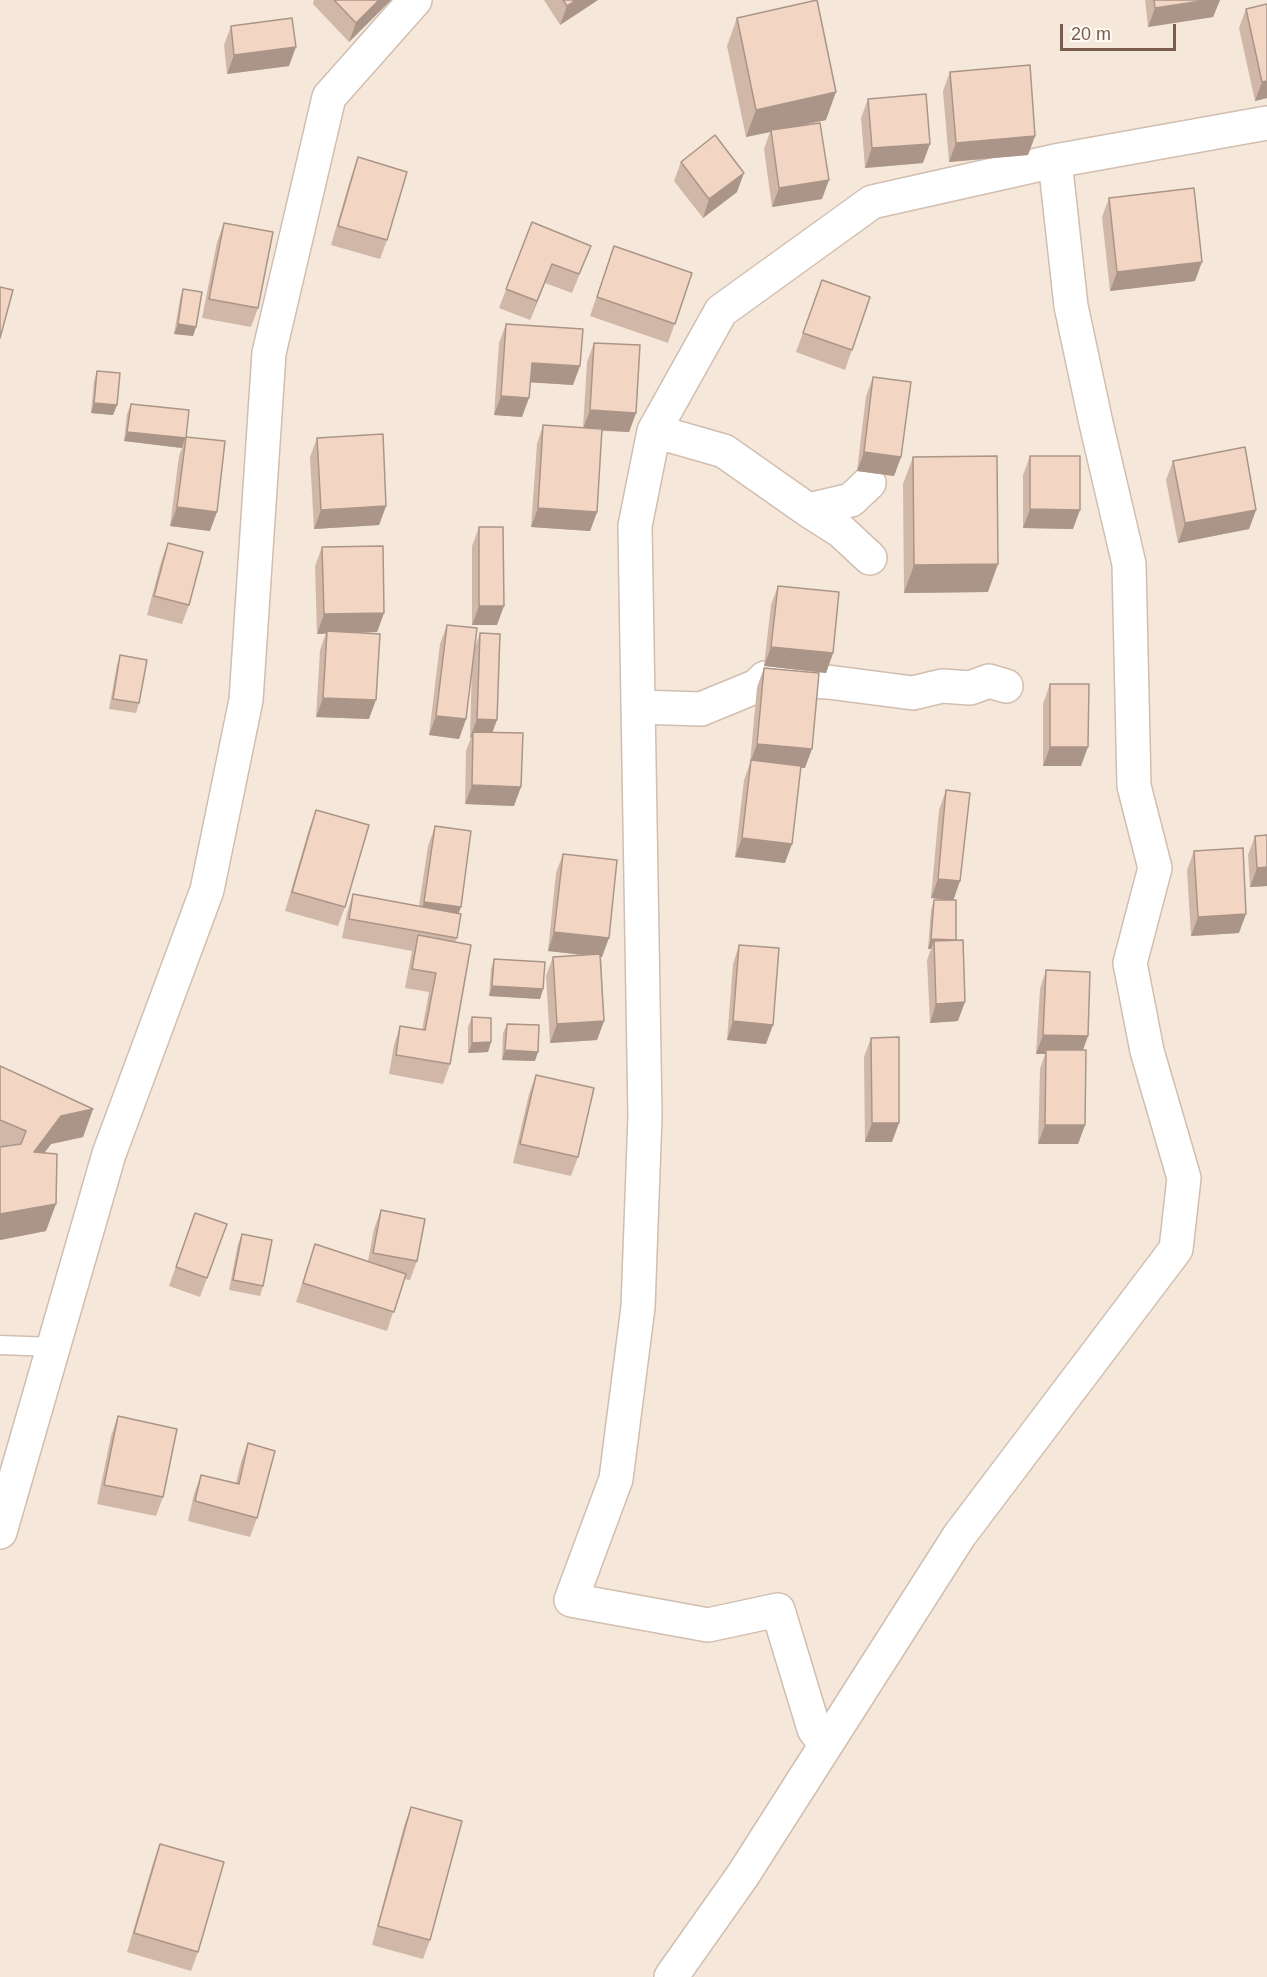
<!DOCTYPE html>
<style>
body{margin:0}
#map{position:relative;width:1267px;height:1977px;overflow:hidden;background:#fdf6ec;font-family:Arial,sans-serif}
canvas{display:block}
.scale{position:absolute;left:1060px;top:24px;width:116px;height:27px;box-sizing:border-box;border:3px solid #7a5c4d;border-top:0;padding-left:8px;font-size:18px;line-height:21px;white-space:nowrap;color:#7a5c4d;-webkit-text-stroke:4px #fffaf3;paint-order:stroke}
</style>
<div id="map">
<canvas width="1267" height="1977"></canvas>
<div class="scale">20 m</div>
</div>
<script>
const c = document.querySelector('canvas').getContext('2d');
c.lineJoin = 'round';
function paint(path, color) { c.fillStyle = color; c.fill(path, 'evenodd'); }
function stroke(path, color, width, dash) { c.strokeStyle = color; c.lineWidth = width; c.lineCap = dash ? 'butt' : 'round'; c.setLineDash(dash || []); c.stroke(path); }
const residential = new Path2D(`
 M 0,0 L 1267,0 L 1267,1977 L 0,1977 Z`);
const lane = new Path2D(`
 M 0,1345 L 54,1347`);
const street = new Path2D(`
 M 654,431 L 724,451 L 808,510 L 851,500 L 869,483
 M 808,510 L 841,531 L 870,558
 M 639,707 L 701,709 L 757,686 L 765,678 L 828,682 L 913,693 L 942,686 L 970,688 L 989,681 L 1006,686
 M 0,1532 L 109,1154 L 207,890 L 246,700 L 269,353 L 329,97 L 415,0
 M 825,1744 L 814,1729 L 778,1610 L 708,1625 L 571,1600 L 616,1479 L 638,1307 L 645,1116 L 635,526 L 654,431 L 721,311 L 872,202 L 1055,161 L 1267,123
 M 671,1977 L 743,1875 L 959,1536 L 1176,1249 L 1184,1178 L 1147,1051 L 1130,963 L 1155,868 L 1134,786 L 1129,564 L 1096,423 L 1071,306 L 1055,161`);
const wall = new Path2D(`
 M 314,0 L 391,0 L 349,42 L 313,4 Z
 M 544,0 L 598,0 L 560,25 Z
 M 1145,0 L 1220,0 L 1213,17 L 1148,27 Z
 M 1246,9 L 1267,98 L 1255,101 L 1239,28 Z
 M 737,18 L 826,120 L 796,126 L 822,199 L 772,207 L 764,149 L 770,132 L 746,137 L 727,46 Z
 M 231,26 L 289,66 L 227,74 L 224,45 Z
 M 950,72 L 1035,136 L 1028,155 L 949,162 L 943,91 Z
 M 868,99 L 923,163 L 865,168 L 861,118 Z
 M 358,157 L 387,240 L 380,259 L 331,245 L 351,177 Z
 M 681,162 L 737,192 L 703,218 L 674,181 Z
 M 1109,198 L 1195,281 L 1110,291 L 1102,217 Z
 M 532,222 L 591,246 L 572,293 L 545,283 L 530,320 L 499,308 Z
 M 224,223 L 258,308 L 251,327 L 202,318 L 217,242 Z
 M 614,246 L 692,273 L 668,343 L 590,316 Z
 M 822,280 L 870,297 L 845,370 L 796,352 Z
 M 183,289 L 196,327 L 193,336 L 174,334 L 180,299 Z
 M 506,324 L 573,385 L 530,382 L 522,417 L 494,415 L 499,343 Z
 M 594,343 L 636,413 L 629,432 L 602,431 L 597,512 L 590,531 L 531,527 L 537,444 L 543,425 L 583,428 L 587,362 Z
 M 97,371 L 117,405 L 113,415 L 91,413 L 94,381 Z
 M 873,377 L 901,457 L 894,476 L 857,471 L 866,396 Z
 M 131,404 L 186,437 L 210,531 L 170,526 L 179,456 L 182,448 L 124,441 L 127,414 Z
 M 317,438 L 386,506 L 379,525 L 314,529 L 310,457 Z
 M 1030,456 L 1073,529 L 1023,528 L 1023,475 Z
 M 913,457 L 988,592 L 904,593 L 903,484 Z
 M 1173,461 L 1256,510 L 1249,529 L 1178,543 L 1166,480 Z
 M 479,527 L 497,625 L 472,625 L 472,546 Z
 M 168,543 L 189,605 L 182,624 L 147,615 L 161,562 Z
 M 322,547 L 384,613 L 377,632 L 352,633 L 369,719 L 316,717 L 320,650 L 326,633 L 317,634 L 315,566 Z
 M 778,586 L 833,653 L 826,673 L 764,666 L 771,605 Z
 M 447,625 L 475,647 L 480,633 L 493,732 L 514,806 L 465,804 L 466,751 L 471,738 L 470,738 L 472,665 L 466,719 L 459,739 L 429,735 L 440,644 Z
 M 120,655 L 139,703 L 136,713 L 109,709 L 117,665 Z
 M 764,668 L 805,768 L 801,768 L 785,863 L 735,857 L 744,780 L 750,763 L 757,687 Z
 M 1050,684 L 1081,766 L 1043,766 L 1043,704 Z
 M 946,790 L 960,881 L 953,900 L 956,940 L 958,1021 L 930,1023 L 927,960 L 931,949 L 928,949 L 931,910 L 934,900 L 951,900 L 931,898 L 939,810 Z
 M 316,810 L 345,907 L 338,926 L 285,911 L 309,829 Z
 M 435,826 L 458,913 L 457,938 L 455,942 L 450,1064 L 443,1084 L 389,1074 L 394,1045 L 400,1026 L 422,1030 L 429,992 L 405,988 L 412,951 L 342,938 L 347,913 L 353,894 L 419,906 L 428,846 Z
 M 1267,835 L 1267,886 L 1250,887 L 1248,855 L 1255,836 Z
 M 1194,851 L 1239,933 L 1191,936 L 1187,870 Z
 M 563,854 L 602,957 L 601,957 L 604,1021 L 597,1040 L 550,1043 L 546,976 L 553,957 L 583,955 L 548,951 L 556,873 Z
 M 739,945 L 766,1044 L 727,1040 L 733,964 Z
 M 494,959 L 543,989 L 540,999 L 489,996 L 491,969 Z
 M 1046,970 L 1088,1036 L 1083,1050 L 1085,1125 L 1078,1144 L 1038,1144 L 1040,1069 L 1045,1054 L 1036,1054 L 1040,989 Z
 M 472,1017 L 491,1042 L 488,1052 L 468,1053 L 468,1027 Z
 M 507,1024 L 535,1061 L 502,1060 L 503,1033 Z
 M 871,1038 L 892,1142 L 865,1142 L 864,1057 Z
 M 0,1066 L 93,1109 L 83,1137 L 51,1144 L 44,1153 L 46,1231 L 0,1240 Z
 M 536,1075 L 578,1157 L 571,1176 L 513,1163 L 529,1094 Z
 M 381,1210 L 417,1261 L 410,1280 L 404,1279 L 387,1331 L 296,1302 L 315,1244 L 368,1261 L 374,1229 Z
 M 195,1213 L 227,1224 L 200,1297 L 169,1286 Z
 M 242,1234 L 263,1286 L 260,1296 L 229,1290 L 238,1244 Z
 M 118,1416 L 163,1497 L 156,1516 L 97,1504 L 111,1436 Z
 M 248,1443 L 257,1518 L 250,1537 L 188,1521 L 194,1494 L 201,1475 L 236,1483 L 241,1462 Z
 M 411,1807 L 430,1940 L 423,1959 L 372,1945 L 404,1826 Z
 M 160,1844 L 198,1952 L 191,1971 L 127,1952 L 153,1863 Z`);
const shadedWall = new Path2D(`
 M 379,0 L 391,0 L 349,42 L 356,23 Z
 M 576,0 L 598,0 L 560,25 L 567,6 Z
 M 1208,0 L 1220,0 L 1213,17 L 1148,27 L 1155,8 Z
 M 296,47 L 289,66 L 227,74 L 234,55 Z
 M 1267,81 L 1267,98 L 1255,101 L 1262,82 Z
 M 836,92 L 826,120 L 771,132 L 771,130 L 770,132 L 746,137 L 756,110 Z
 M 1035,136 L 1028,155 L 949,162 L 956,143 Z
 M 930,144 L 923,163 L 865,168 L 872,148 Z
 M 744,173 L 737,192 L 703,218 L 709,199 Z
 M 829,180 L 822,199 L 772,207 L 779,188 Z
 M 1202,262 L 1195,281 L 1110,291 L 1117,272 Z
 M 552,264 L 545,283 L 530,320 L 537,301 Z
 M 178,324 L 196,327 L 193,336 L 174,334 Z
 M 532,363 L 580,366 L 573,385 L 525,382 Z
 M 501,396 L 529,398 L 522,417 L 494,415 Z
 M 94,403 L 117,405 L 113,415 L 91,413 Z
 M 590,410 L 636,413 L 629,432 L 583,429 Z
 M 127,432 L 185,438 L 182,448 L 124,441 Z
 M 864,452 L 901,457 L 894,476 L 857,471 Z
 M 386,506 L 379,525 L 314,529 L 321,510 Z
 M 177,507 L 217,512 L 210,531 L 170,526 Z
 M 538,508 L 597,512 L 590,531 L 531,527 Z
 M 1030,509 L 1080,510 L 1073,529 L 1023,528 Z
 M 1256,510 L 1249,529 L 1178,543 L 1185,523 Z
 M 998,564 L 988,592 L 904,593 L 914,565 Z
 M 479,606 L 504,606 L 497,625 L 472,625 Z
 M 384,613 L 377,632 L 317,634 L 324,614 Z
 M 771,647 L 833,653 L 826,673 L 764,666 Z
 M 323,698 L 376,700 L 369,719 L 316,717 Z
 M 436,716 L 466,719 L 459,739 L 429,735 Z
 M 477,719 L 497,720 L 490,739 L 473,732 L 471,738 L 470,738 Z
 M 757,744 L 812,749 L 805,768 L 750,763 L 751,760 L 750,763 Z
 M 1050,747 L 1088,747 L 1081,766 L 1043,766 Z
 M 472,785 L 521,787 L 514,806 L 465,804 Z
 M 742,838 L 792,844 L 785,863 L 735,857 Z
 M 1267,867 L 1267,886 L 1250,887 L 1257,868 Z
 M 938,879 L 960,881 L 953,901 L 931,898 Z
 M 424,902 L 461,907 L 454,926 L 417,921 Z
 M 1246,914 L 1239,933 L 1191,936 L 1198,917 Z
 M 554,932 L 609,938 L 602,957 L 548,951 Z
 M 931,939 L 956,941 L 934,941 L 931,949 L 928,949 Z
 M 492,986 L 543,989 L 540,999 L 489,996 Z
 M 965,1002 L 958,1021 L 930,1023 L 936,1004 Z
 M 604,1021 L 597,1040 L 550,1043 L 557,1024 Z
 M 733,1021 L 773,1025 L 766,1044 L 727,1040 Z
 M 1043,1035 L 1088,1036 L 1081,1055 L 1046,1050 L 1045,1054 L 1036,1054 Z
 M 491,1042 L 488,1052 L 468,1053 L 472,1043 Z
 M 505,1050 L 538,1052 L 535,1061 L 502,1060 Z
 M 93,1109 L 83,1137 L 51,1144 L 24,1180 L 34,1152 L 61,1116 Z
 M 872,1123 L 899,1123 L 892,1142 L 865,1142 Z
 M 1045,1125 L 1085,1125 L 1078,1144 L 1038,1144 Z
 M 56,1204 L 46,1231 L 0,1240 L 0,1214 Z`);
const building = new Path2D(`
 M 334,0 L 379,0 L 356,23 Z
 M 563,0 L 576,0 L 567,6 Z
 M 817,0 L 836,92 L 756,110 L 737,18 Z
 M 1154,0 L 1208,0 L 1155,8 Z
 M 1267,4 L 1267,81 L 1262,82 L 1246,9 Z
 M 292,18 L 296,47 L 234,55 L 231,26 Z
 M 1030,65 L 1035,136 L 956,143 L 950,72 Z
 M 926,94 L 930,144 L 872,148 L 868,99 Z
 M 820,123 L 829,180 L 779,188 L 771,130 Z
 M 715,135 L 744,173 L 709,199 L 681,162 Z
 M 358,157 L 407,172 L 387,240 L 338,226 Z
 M 1194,188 L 1202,262 L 1117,272 L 1109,198 Z
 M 532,222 L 591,246 L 579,274 L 552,264 L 537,301 L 506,289 Z
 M 224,223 L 273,232 L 258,308 L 209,299 Z
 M 614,246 L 692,273 L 675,324 L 597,297 Z
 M 822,280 L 870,297 L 852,350 L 803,333 Z
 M 0,287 L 13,290 L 0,338 Z
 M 183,289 L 202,292 L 196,327 L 178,324 Z
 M 506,324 L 583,329 L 580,366 L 532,363 L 529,398 L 501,396 Z
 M 594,343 L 640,345 L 636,413 L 590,410 Z
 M 97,371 L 120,373 L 117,405 L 94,403 Z
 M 873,377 L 911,382 L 901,457 L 864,452 Z
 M 131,404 L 189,410 L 186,438 L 127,432 Z
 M 543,425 L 602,429 L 597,512 L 538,508 Z
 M 383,434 L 386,506 L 321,510 L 317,438 Z
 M 186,437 L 225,441 L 217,512 L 177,507 Z
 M 1245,447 L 1256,510 L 1185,523 L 1173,461 Z
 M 997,456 L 998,564 L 914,565 L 913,457 Z
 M 1030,456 L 1080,456 L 1080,510 L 1030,509 Z
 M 479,527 L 503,527 L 504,606 L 479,606 Z
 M 168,543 L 203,552 L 189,605 L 154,596 Z
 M 383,546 L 384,613 L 324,614 L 322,547 Z
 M 778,586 L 839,592 L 833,653 L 771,647 Z
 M 447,625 L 477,628 L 466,719 L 436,716 Z
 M 327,631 L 380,634 L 376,700 L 323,698 Z
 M 480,633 L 500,634 L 497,720 L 477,719 Z
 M 120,655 L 147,660 L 139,703 L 113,699 Z
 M 764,668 L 819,673 L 812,749 L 757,744 Z
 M 1050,684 L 1089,684 L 1088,747 L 1050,747 Z
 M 473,732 L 523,733 L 521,787 L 472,785 Z
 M 751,760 L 801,766 L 792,844 L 742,838 Z
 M 946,790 L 970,793 L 960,881 L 938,879 Z
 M 316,810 L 369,825 L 345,907 L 292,892 Z
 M 435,826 L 471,831 L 461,907 L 424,902 Z
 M 1267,835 L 1267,867 L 1257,868 L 1255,836 Z
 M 1243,848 L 1246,914 L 1198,917 L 1194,851 Z
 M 563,854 L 617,860 L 609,938 L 554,932 Z
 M 353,894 L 461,914 L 457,938 L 349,919 Z
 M 934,900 L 956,900 L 956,940 L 931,939 Z
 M 418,935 L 471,945 L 450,1064 L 396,1055 L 400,1026 L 425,1030 L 436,973 L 412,969 Z
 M 963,940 L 965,1002 L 936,1004 L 934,941 Z
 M 739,945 L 779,948 L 773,1025 L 733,1021 Z
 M 600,954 L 604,1021 L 557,1024 L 553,957 Z
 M 494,959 L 545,962 L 543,989 L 492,986 Z
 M 1046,970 L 1090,972 L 1088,1036 L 1043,1035 Z
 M 472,1017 L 491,1018 L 491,1042 L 472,1043 Z
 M 507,1024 L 539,1025 L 538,1052 L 505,1050 Z
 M 899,1037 L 899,1123 L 872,1123 L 871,1038 Z
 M 1046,1050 L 1086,1050 L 1085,1125 L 1045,1125 Z
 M 0,1066 L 93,1109 L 61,1116 L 34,1152 L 57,1154 L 56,1204 L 0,1214 L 0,1147 L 21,1144 L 26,1131 L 0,1120 Z
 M 536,1075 L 594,1088 L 578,1157 L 520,1144 Z
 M 381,1210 L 425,1219 L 417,1261 L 373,1253 Z
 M 195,1213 L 227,1224 L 207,1278 L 176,1267 Z
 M 242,1234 L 272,1240 L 263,1286 L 233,1280 Z
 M 315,1244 L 406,1274 L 394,1312 L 303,1283 Z
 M 118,1416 L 177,1429 L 163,1497 L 104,1485 Z
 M 248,1443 L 275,1451 L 257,1518 L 195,1501 L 201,1475 L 239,1484 Z
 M 411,1807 L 462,1821 L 430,1940 L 378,1926 Z
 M 160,1844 L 224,1862 L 198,1952 L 134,1933 Z`);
paint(residential, '#f5e8da');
stroke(lane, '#d1beb0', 21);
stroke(street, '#d1beb0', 36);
stroke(lane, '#fff', 18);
stroke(street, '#fff', 33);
paint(wall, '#d1b7a8');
paint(shadedWall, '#aa9588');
paint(building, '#f3d5c3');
stroke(building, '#aa9588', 1.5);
</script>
